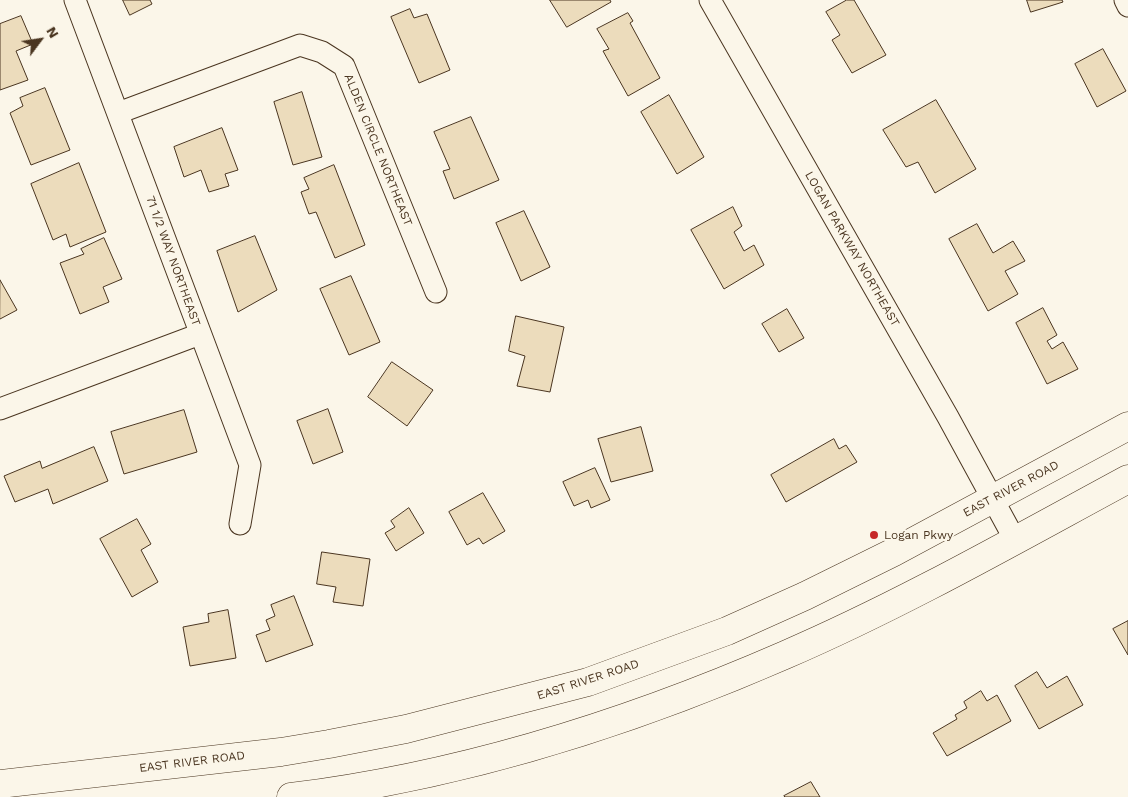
<!DOCTYPE html>
<style>
body{margin:0}
#map{position:relative;width:1128px;height:797px;overflow:hidden;background:#fbf6e9;font-family:"Work Sans",sans-serif}
canvas{display:block}
.north{position:absolute;left:15px;top:15px;width:50px;height:50px;-webkit-text-stroke:4px #fbf6e9;paint-order:stroke;rotate:59deg;font-size:14px;font-weight:700;line-height:20px;text-align:center;color:#4a3520}
.north::after{content:'';display:block;margin:auto;width:18px;height:22px;background:#4a3520;clip-path:polygon(50% 0,100% 100%,50% 72%,0 100%)}
</style>
<div id="map">
<canvas width="1128" height="797"></canvas>
<div class="north">N</div>
</div>
<script>
const c = document.querySelector('canvas').getContext('2d');
c.lineJoin = 'round';
function paint(path, color) { c.fillStyle = color; c.fill(path, 'evenodd'); }
function stroke(path, color, width, dash) { c.strokeStyle = color; c.lineWidth = width; c.lineCap = dash ? 'butt' : 'round'; c.setLineDash(dash || []); c.stroke(path); }
function label(font, color, halo, rows, align = 'center') {
  c.font = font + ' "Work Sans",sans-serif'; c.lineWidth = 4; c.setLineDash([]); c.textBaseline = 'middle'; c.strokeStyle = halo; c.fillStyle = color; for (const [text, x, y, turn = 0] of rows) {
    c.save(); c.translate(x, y); c.rotate((+turn || 0) * Math.PI / 180); c.textAlign = isNaN(turn) ? turn : align; if (halo) c.strokeText(text, 0, 0); c.fillText(text, 0, 0); c.restore();
  }
}
const building = new Path2D(`
 M 123,0 L 150,0 L 152,4 L 130,15 Z
 M 550,0 L 610,0 L 611,2 L 567,27 Z
 M 847,0 L 854,0 L 886,55 L 852,73 L 832,40 L 840,35 L 826,12 Z
 M 1027,0 L 1062,0 L 1063,2 L 1031,12 Z
 M 410,9 L 414,18 L 427,14 L 450,70 L 419,83 L 391,17 Z
 M 628,13 L 633,21 L 630,23 L 660,78 L 628,96 L 603,51 L 609,49 L 597,29 Z
 M 21,16 L 33,44 L 16,51 L 28,80 L 0,90 L 0,24 Z
 M 1103,49 L 1126,91 L 1097,107 L 1075,64 Z
 M 45,88 L 70,150 L 31,165 L 10,113 L 23,106 L 20,98 Z
 M 302,92 L 322,157 L 293,165 L 274,102 Z
 M 669,95 L 704,157 L 677,174 L 641,112 Z
 M 936,100 L 976,169 L 935,193 L 918,162 L 906,167 L 883,130 Z
 M 471,117 L 499,180 L 454,199 L 443,171 L 450,169 L 434,132 Z
 M 222,128 L 238,170 L 225,174 L 229,186 L 209,192 L 201,170 L 184,177 L 174,147 Z
 M 79,163 L 106,232 L 70,247 L 66,234 L 53,240 L 31,184 Z
 M 334,165 L 365,245 L 335,258 L 316,212 L 309,214 L 301,192 L 309,189 L 304,178 Z
 M 733,207 L 742,226 L 734,232 L 744,251 L 754,245 L 764,265 L 724,289 L 691,230 Z
 M 524,211 L 550,267 L 521,281 L 496,223 Z
 M 977,224 L 993,253 L 1013,241 L 1025,261 L 1005,271 L 1018,294 L 988,311 L 949,239 Z
 M 255,236 L 277,290 L 238,312 L 217,251 Z
 M 104,238 L 122,279 L 103,287 L 109,302 L 80,314 L 60,263 L 84,254 L 81,249 Z
 M 351,276 L 380,342 L 349,355 L 320,289 Z
 M 0,280 L 17,310 L 0,319 Z
 M 1043,308 L 1057,335 L 1047,341 L 1052,349 L 1063,342 L 1078,369 L 1047,384 L 1016,323 Z
 M 787,309 L 804,338 L 779,352 L 762,324 Z
 M 516,316 L 564,327 L 550,392 L 517,386 L 525,356 L 509,351 Z
 M 392,362 L 433,390 L 407,426 L 368,397 Z
 M 328,409 L 343,452 L 313,464 L 297,421 Z
 M 184,410 L 197,452 L 124,474 L 111,432 Z
 M 641,427 L 653,471 L 611,482 L 598,439 Z
 M 834,439 L 839,449 L 846,445 L 857,462 L 786,502 L 771,475 Z
 M 94,447 L 108,481 L 53,504 L 48,489 L 15,502 L 4,476 L 40,461 L 42,468 Z
 M 595,468 L 610,500 L 591,508 L 588,500 L 574,506 L 563,482 Z
 M 483,493 L 505,531 L 483,544 L 479,538 L 467,545 L 449,512 Z
 M 409,508 L 424,533 L 396,551 L 385,533 L 395,527 L 391,521 Z
 M 137,519 L 151,544 L 141,550 L 158,582 L 132,597 L 100,539 Z
 M 322,552 L 370,559 L 363,606 L 333,602 L 336,587 L 317,584 Z
 M 294,596 L 313,645 L 266,662 L 256,635 L 270,630 L 266,620 L 275,616 L 271,605 Z
 M 228,610 L 236,658 L 190,666 L 183,627 L 209,622 L 208,614 Z
 M 1128,621 L 1128,655 L 1113,629 Z
 M 1037,672 L 1047,688 L 1067,676 L 1083,705 L 1039,729 L 1015,686 Z
 M 981,691 L 987,701 L 997,695 L 1011,721 L 947,756 L 933,733 L 957,719 L 955,715 L 967,708 L 964,702 Z
 M 811,782 L 820,797 L 785,797 L 784,796 Z`);
const minor = new Path2D(`
 M 75,0 L 250,465 L 240,524
 M 710,0 L 948,417 L 1015,540
 M 1125,0 L 1128,6
 M 118,113 L 300,45 L 322,52 L 344,66 L 436,292
 M 0,409 L 200,334`);
const secondary = new Path2D(`
 M 0,784 L 281,752 L 329,744 L 406,729 L 588,682 L 727,631 L 805,596 L 894,552 L 1128,426
 M 291,797 C 461,776 629,723 785,655 C 903,604 1015,540 1128,479`);
const markers = [
 [874,535,5,"#c62828"]
];
const streetNames = [
 ["ALDEN CIRCLE NORTHEAST",378,150,68],
 ["LOGAN PARKWAY NORTHEAST",852,249,60],
 ["71 1/2 WAY NORTHEAST",173,261,70],
 ["EAST RIVER ROAD",1011,489,-28],
 ["EAST RIVER ROAD",588,680,-18],
 ["EAST RIVER ROAD",192,762,-7]
];
const poiNames = [
 ["Logan Pkwy",884,535]
];
paint(building, '#ecdcbc');
stroke(building, '#4a3520', 1);
stroke(minor, '#4a3520', 23);
stroke(secondary, '#4a3520', 29);
stroke(minor, '#fbf6e9', 21);
stroke(secondary, '#fbf6e9', 28);
for (const [x, y, r, color] of markers) { const dot = new Path2D(); dot.arc(x, y, r, 0, 2 * Math.PI); c.fillStyle = color; c.fill(dot); stroke(dot, '#fbf6e9', 2); }
label('12px', '#4a3520', '#fbf6e9', streetNames);
label('12px', '#4a3520', '#fbf6e9', poiNames, 'left');
</script>
